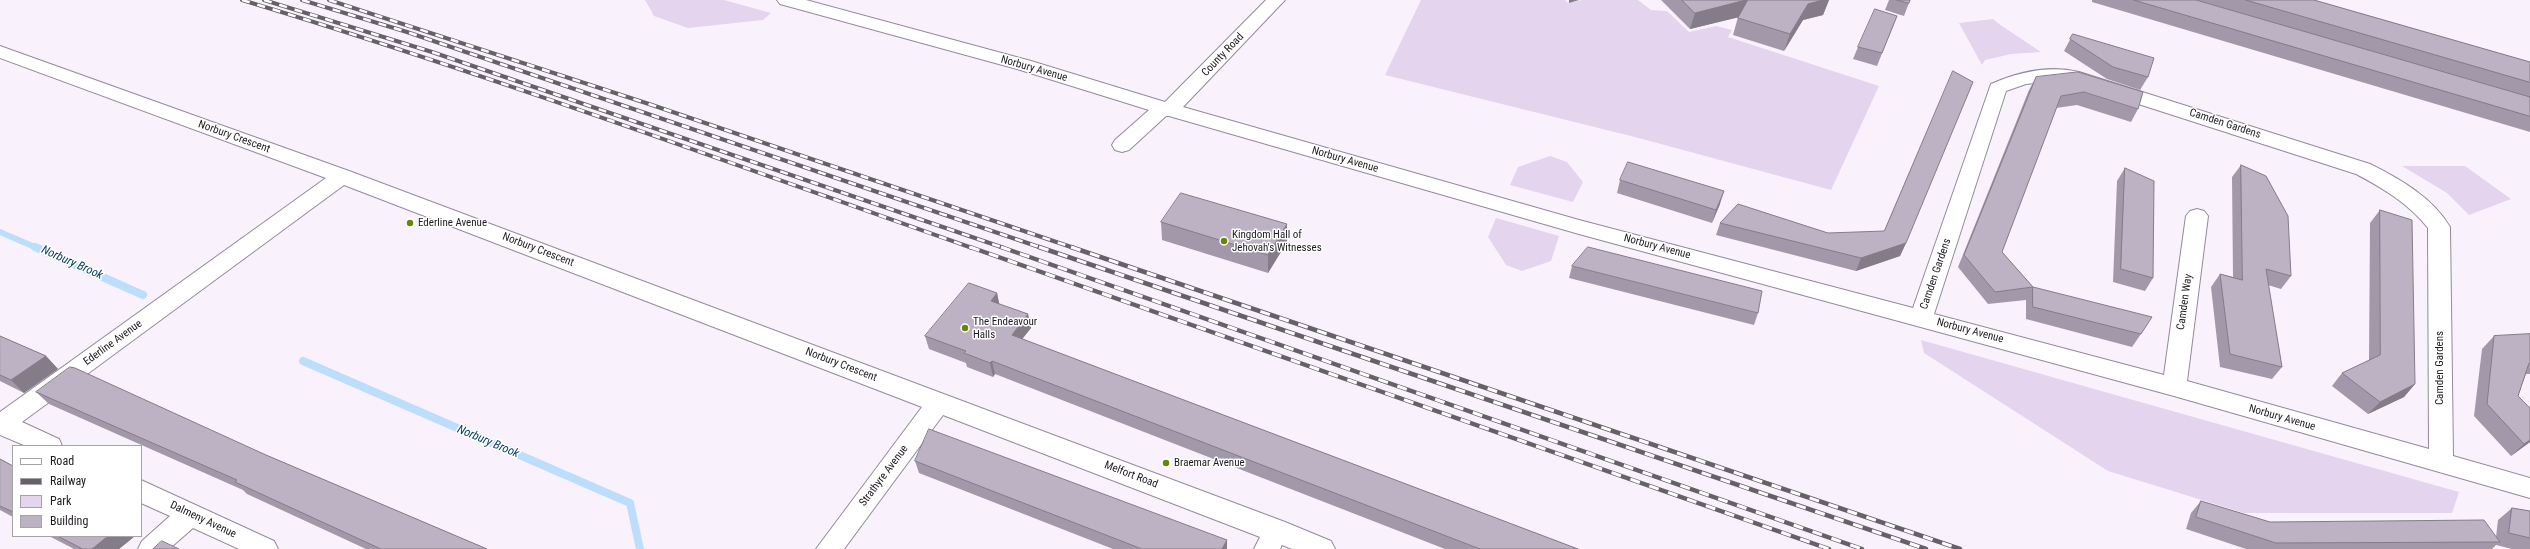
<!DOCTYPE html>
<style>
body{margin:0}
#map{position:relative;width:2530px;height:549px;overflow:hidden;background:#f9f2fd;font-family:"Roboto Condensed",sans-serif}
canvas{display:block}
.legend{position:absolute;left:12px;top:445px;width:130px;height:92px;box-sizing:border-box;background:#fff;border:1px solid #a5a3a6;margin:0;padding:5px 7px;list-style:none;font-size:12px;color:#1e1920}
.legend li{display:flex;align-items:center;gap:8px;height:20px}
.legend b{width:20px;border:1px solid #a5a3a6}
</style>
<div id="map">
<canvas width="2530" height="549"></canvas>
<ul class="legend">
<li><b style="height:5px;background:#fff"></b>Road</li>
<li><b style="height:5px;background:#666169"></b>Railway</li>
<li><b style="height:11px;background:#e4d4ed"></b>Park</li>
<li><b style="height:11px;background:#bdb1c4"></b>Building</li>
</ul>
</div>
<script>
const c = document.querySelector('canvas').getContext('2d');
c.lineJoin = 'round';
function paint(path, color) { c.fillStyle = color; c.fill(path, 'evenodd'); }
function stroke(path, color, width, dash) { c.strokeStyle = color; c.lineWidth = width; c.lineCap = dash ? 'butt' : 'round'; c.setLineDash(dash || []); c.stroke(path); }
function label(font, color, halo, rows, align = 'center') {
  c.font = font + ' "Roboto Condensed",sans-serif'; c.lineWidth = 3; c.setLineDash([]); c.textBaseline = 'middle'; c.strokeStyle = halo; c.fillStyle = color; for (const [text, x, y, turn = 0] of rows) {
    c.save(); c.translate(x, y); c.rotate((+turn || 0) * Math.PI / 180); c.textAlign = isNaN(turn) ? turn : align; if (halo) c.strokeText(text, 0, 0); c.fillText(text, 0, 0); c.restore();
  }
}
const green = new Path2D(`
 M 645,0 L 724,0 L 771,13 L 763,20 L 688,28 L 654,16 Z
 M 1421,0 L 1565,0 L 1568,3 L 1582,0 L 1638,0 L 1651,10 L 1667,11 L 1689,32 L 1716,26 L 1732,30 L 1728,37 L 1879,86 L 1831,190 L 1635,137 L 1385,75 Z
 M 1993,19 L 1999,24 L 2041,52 L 2011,54 L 1985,60 L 1982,65 L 1959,23 Z
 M 1550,156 L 1567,162 L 1583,182 L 1573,202 L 1510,185 L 1518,167 Z
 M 2402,166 L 2465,166 L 2511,199 L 2469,215 L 2447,193 Z
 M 1496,218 L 1559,236 L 1551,261 L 1522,271 L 1506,265 L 1488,237 Z
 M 1921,340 L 2459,492 L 2452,513 L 2244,513 L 2108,471 L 1924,353 Z`);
const streamFar1 = new Path2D(`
 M 0,232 L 37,248`);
const stream = new Path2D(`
 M 35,247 L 143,295
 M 303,361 L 630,503 L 640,549`);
const minor = new Path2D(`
 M 777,0 L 806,0 L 1031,61 L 1165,102 L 1266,0 L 1285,0 L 1183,107 L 1579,220 L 1913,308 L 1991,84 C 2018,72 2050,65 2079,72 L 2370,164 C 2400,179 2432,197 2450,227 L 2453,456 L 2530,478 L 2530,498 L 2174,396 L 1579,234 L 1169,116 L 1166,116 L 1129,150 L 1122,152 L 1115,150 L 1112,145 L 1115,140 L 1149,110 L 1017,69 L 780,4 ZM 2053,81 L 2070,82 L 2356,174 C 2383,188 2409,204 2428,228 L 2429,449 L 2187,381 L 2208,216 L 2204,211 L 2197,209 L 2190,211 L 2186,216 L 2164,375 L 1934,314 L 2006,91 L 2026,84 Z
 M 0,46 L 349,171 L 1285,522 L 1331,541 L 1335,549 L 1292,549 L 1282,545 L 1280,549 L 1254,549 L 1260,537 L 943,415 L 844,549 L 816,549 L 922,407 L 344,185 L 22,422 L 59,439 L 62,446 L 26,446 L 0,435 L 0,412 L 326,178 L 0,58 Z
 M 141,480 L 274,541 L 278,549 L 239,549 L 193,528 L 169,549 L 138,549 L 142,541 L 170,516 L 141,503 Z`);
const railFar1 = new Path2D(`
 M 242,0 C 488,74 730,163 972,248
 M 264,0 L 432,52 L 1004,248
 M 302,0 L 407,32 L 1042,248
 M 329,0 L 649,104 L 1074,248`);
const rail = new Path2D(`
 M 970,247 L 1829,549
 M 1001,247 L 1862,549
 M 1039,247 L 1926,549
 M 1071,247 L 1960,549`);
const wall = new Path2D(`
 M 1661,0 L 1829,0 L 1823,15 L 1803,20 L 1784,51 L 1733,35 L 1738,17 L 1690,29 Z
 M 1889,0 L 1910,0 L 1904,16 L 1885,10 Z
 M 2092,0 L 2314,0 L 2530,62 L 2530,132 L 2092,2 Z
 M 1897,16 L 1877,66 L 1853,59 L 1858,47 Z
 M 2073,34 L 2148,77 L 2140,90 L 2107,79 L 2064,51 Z
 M 2036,77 L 2138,109 L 2131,122 L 2077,105 L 2056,108 L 2002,252 L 2033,287 L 2141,334 L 2132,347 L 2026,319 L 2026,300 L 1988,304 L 1958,267 L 2029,90 Z
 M 2241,165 L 2291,276 L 2281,289 L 2268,285 L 2282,367 L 2272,379 L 2220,367 L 2211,287 L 2220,274 L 2233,277 L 2232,177 Z
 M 2125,168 L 2153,278 L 2145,291 L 2113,282 L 2117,181 Z
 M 1620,180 L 1720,204 L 1712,223 L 1617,193 Z
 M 2380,210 L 2415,384 L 2404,397 L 2368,414 L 2332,386 L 2342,373 L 2369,361 L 2370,223 Z
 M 1161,222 L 1287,242 L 1268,273 L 1162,240 Z
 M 1720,223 L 1828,233 L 1906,243 L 1900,256 L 1856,271 L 1716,235 Z
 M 1572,266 L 1758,313 L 1754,325 L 1569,278 Z
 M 997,293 L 999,304 L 1028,314 L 1031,328 L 1022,339 L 1578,549 L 1445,549 L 995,374 L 993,377 L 967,367 L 966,363 L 929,349 L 925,336 Z
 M 2530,334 L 2530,374 L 2526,374 L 2518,396 L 2530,408 L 2530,442 L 2511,456 L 2474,416 L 2482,349 L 2494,336 Z
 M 0,336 L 46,356 L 58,369 L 24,393 L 0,381 Z
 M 36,392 L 266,455 L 487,549 L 366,549 L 247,494 L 243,490 L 49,404 Z
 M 0,459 L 13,466 L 13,517 L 0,510 Z
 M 915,461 L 1227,540 L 1227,549 L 1113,549 L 919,473 Z
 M 2201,501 L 2270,522 L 2496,537 L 2498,520 L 2512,508 L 2530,511 L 2530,549 L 2512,549 L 2496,545 L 2492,549 L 2246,549 L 2186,529 L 2191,513 Z
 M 49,536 L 135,536 L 119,549 L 74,549 Z`);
const shadedWall = new Path2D(`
 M 1569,0 L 1579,0 L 1569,3 Z
 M 1746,0 L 1748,0 L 1744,16 L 1690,29 L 1695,13 Z
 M 1815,0 L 1829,0 L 1823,15 L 1803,20 L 1784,51 L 1790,34 L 1808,4 Z
 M 1724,191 L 1720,204 L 1712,223 L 1716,210 Z
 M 1287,224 L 1287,242 L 1268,273 L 1268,255 Z
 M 1906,243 L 1900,256 L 1856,271 L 1861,258 Z
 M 997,293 L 1000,307 L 991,301 Z
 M 1028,314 L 1031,328 L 1015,348 L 1012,335 Z
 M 46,356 L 58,369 L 24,393 L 11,380 Z
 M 992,361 L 995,374 L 993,377 L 990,363 Z
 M 2415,384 L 2404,397 L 2368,414 L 2380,402 Z
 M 2530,440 L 2530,442 L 2511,456 L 2524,444 Z
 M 108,536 L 135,536 L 119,549 L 92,549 Z
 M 1227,540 L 1227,549 L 1222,549 Z`);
const building = new Path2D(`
 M 1682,0 L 1746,0 L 1695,13 Z
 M 1748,0 L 1823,0 L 1808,4 L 1790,34 L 1738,18 Z
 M 1897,0 L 1910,0 L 1909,3 Z
 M 2134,0 L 2196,0 L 2530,97 L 2530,116 Z
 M 2246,0 L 2314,0 L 2530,62 L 2530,82 Z
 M 1875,9 L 1897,16 L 1882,53 L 1858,47 Z
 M 2073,34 L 2154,58 L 2148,77 L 2113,67 L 2070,39 Z
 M 1953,71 L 1973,82 L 1906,243 L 1861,258 L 1720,223 L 1738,204 L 1828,233 L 1884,231 Z
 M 2078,72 L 2143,92 L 2138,109 L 2084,92 L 2061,96 L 2002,252 L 2033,287 L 1995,292 L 1964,255 L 2036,77 Z
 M 1628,162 L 1724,191 L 1716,210 L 1620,180 Z
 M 2241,165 L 2266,176 L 2288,216 L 2291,276 L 2266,269 L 2282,367 L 2230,354 L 2220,274 L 2242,280 Z
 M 2125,168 L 2154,181 L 2153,278 L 2121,269 Z
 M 1181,193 L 1287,224 L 1268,255 L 1161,222 Z
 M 2380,210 L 2412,220 L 2415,384 L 2380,402 L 2342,373 L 2380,355 Z
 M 1588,247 L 1762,291 L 1758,313 L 1572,266 Z
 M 969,283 L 997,293 L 991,301 L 1028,314 L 1012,335 L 1578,549 L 1480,549 L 992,361 L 990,363 L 964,353 L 966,351 L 925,336 Z
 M 2033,287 L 2152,317 L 2141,334 L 2033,307 Z
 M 2530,334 L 2530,363 L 2529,363 L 2518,396 L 2530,408 L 2530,440 L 2524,444 L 2487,404 L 2494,336 Z
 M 0,336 L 46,356 L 11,380 L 0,375 Z
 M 70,367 L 75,368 L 266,455 L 487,549 L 381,549 L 235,482 L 237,480 L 36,392 Z
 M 929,429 L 1227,540 L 1222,549 L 1142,549 L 915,461 Z
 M 0,459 L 13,466 L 13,512 L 0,506 Z
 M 2201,501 L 2270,522 L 2484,520 L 2500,542 L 2276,543 L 2196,517 Z
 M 2512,508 L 2530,511 L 2530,538 L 2509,533 Z
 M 58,536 L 108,536 L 92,549 L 83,549 Z
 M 162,541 L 179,549 L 153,549 Z`);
const markers = [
 [410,223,4,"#638709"],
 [1224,241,4,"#638709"],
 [965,328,4,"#638709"],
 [1166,463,4,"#638709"]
];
const streetNames = [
 ["County Road",1223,55,-46],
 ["Norbury Avenue",1034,69,16],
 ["Camden Gardens",2225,124,18],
 ["Norbury Crescent",234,137,20],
 ["Norbury Avenue",1345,160,16],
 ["Norbury Avenue",1657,247,15],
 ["Norbury Crescent",538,250,21],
 ["Camden Gardens",1936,274,-71],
 ["Camden Way",2185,302,-82],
 ["Norbury Avenue",1970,331,15],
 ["Ederline Avenue",113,343,-36],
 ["Norbury Crescent",841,365,21],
 ["Camden Gardens",2440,368,-90],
 ["Norbury Avenue",2282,418,16],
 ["Melfort Road",1131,475,21],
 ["Strathyre Avenue",884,476,-53],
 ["Dalmeny Avenue",203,520,25]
];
const poiNames = [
 ["Ederline Avenue",418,223],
 ["Kingdom Hall of",1232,235],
 ["Jehovah's Witnesses",1232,248],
 ["The Endeavour",973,322],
 ["Halls",973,335],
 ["Braemar Avenue",1174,463]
];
const waterNames = [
 ["Norbury Brook",72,263,24],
 ["Norbury Brook",488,442,23]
];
paint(green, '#e4d4ed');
stroke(streamFar1, '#bddefb', 6);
stroke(stream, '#bddefb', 8);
stroke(minor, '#95899b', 2);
paint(minor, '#fff');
stroke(railFar1, '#666169', 4);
stroke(rail, '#666169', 4.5);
stroke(railFar1, '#fff', 2.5, [8]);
stroke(rail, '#fff', 3, [10]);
paint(wall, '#a398a9');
paint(shadedWall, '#847c89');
paint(building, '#bdb1c4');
stroke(building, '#847c89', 1);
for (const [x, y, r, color] of markers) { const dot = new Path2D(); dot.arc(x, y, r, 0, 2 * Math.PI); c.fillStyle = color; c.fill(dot); stroke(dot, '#fff', 1.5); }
label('11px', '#1e1920', '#fff', streetNames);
label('11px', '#1e1920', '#fff', poiNames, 'left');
label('italic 12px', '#013b5f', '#fff', waterNames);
</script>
